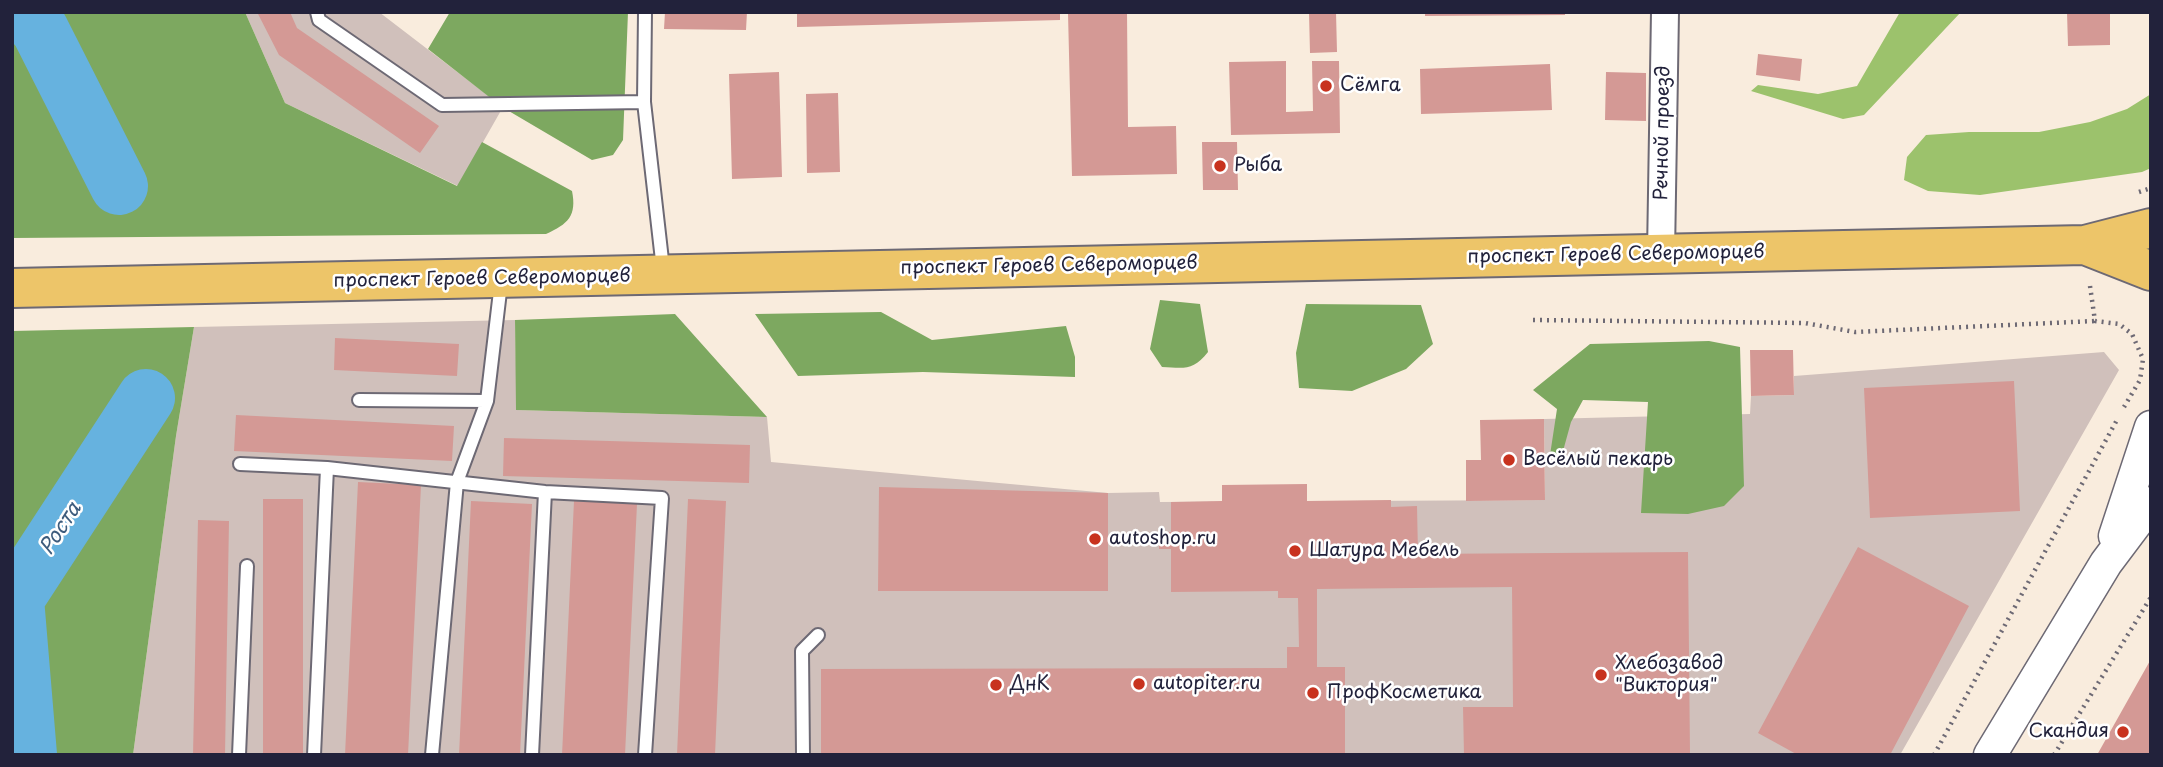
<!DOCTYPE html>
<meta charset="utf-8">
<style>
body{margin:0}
#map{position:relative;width:2163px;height:767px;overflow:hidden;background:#f9ecdd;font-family:"Playpen Sans",sans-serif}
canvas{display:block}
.frame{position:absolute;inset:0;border:14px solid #22223b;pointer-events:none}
</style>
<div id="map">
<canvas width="2163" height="767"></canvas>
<div class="frame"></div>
</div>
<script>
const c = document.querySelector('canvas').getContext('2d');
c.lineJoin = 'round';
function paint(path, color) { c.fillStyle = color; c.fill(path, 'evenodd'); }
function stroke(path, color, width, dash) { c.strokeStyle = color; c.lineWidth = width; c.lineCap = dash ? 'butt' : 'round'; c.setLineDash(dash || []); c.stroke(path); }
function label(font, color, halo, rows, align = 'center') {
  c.font = font + ' "Playpen Sans",sans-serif'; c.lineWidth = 5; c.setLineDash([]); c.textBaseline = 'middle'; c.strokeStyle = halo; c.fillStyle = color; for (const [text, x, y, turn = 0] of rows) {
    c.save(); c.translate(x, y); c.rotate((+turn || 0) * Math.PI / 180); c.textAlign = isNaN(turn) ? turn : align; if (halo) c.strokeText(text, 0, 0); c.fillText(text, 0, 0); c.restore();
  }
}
const industrial = new Path2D(`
 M 245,12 L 379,12 L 503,107 L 458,186 L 285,103 Z
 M 515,320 L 517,410 L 767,417 L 771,462 L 1108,493 L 1159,492 L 1160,502 L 1545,500 L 1544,419 L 1750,414 L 1751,396 L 1794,395 L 1794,376 L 2104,352 L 2119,370 L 1900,755 L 133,755 L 176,436 L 194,327 Z`);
const green = new Path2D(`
 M 1900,12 L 1961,12 L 1864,115 L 1843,119 L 1751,91 L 1758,85 L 1818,94 L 1857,86 Z
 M 2151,94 L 2151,168 L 2142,172 L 1980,195 L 1928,191 L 1904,180 L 1907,157 L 1926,135 L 1969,132 L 2039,132 L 2090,122 L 2127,109 Z`);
const forest = new Path2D(`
 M 12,12 L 245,12 L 285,103 L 457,186 L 482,142 L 572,191 C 577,216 568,224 546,234 L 12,238 Z
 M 450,12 L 628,12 L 623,140 L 613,155 L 592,160 L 502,107 L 428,49 Z
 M 1160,300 L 1200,304 L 1208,352 C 1193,371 1185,368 1162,367 L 1150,349 Z
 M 1306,304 L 1421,305 L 1433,344 L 1406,369 L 1352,391 L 1299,388 L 1296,353 Z
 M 881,312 L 932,340 L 1066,326 L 1075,357 L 1075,377 L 923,372 L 798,376 L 755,314 Z
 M 675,314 L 767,417 L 516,410 L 515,320 Z
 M 194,327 L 176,436 L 133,755 L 12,755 L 12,331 Z
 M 1709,341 L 1740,347 L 1744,486 L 1724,506 L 1688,514 L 1641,513 L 1648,402 L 1583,400 L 1571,422 L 1560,462 L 1550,455 L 1557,409 L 1533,390 L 1590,344 Z`);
const river = new Path2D(`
 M 25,12 L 40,30 L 119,186
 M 28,755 L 15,599 L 146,398`);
const building = new Path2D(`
 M 257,12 L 290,12 L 297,28 L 439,126 L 420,153 L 279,55 Z
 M 665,12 L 747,12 L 746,30 L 664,29 Z
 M 797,12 L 1060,12 L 1060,20 L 797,27 Z
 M 1127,12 L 1128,127 L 1176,126 L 1177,174 L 1072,176 L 1068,13 Z
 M 1309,12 L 1336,12 L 1337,52 L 1310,53 Z
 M 1425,12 L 1565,12 L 1565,15 L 1425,16 Z
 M 2067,12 L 2110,12 L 2110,45 L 2068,46 Z
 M 1758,54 L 1802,59 L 1800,81 L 1756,75 Z
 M 1286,61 L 1286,112 L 1313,111 L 1312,61 L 1339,61 L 1340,133 L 1231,135 L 1229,62 Z
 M 1550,64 L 1552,110 L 1421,114 L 1420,69 Z
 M 779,72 L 782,177 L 732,179 L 729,74 Z
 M 1606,72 L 1646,73 L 1646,121 L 1605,120 Z
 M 838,93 L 840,172 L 807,173 L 806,94 Z
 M 1202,142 L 1237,142 L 1238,190 L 1203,190 Z
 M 335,338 L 459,344 L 457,376 L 334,370 Z
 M 1750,350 L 1793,350 L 1794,395 L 1751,396 Z
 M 2014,381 L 2020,511 L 1870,518 L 1864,388 Z
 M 236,415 L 454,426 L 452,461 L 234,451 Z
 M 1544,419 L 1545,500 L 1466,501 L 1466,460 L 1481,460 L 1480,420 Z
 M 504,438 L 750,445 L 749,483 L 503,476 Z
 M 358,482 L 421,485 L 408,755 L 345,755 Z
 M 1307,484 L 1307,501 L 1391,500 L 1391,507 L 1417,506 L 1418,554 L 1688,552 L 1690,755 L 1464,755 L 1463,707 L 1513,707 L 1512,587 L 1317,589 L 1317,667 L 1345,667 L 1345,755 L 821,755 L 821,669 L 1287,668 L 1287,647 L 1299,647 L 1298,598 L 1278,598 L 1278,591 L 1171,592 L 1171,549 L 1159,549 L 1159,532 L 1171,532 L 1171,502 L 1222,501 L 1222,485 Z
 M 879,487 L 1108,493 L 1108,591 L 878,591 Z
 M 263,499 L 303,499 L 303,755 L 263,755 Z
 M 688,499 L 726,501 L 715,755 L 677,755 Z
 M 471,501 L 532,504 L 520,755 L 459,755 Z
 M 574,501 L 637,504 L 625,755 L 562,755 Z
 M 198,520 L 229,521 L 225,755 L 193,755 Z
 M 1858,547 L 1969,606 L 1890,755 L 1798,755 L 1758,733 Z
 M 2151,659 L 2151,755 L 2097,755 Z`);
const path = new Path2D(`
 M 2139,192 L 2151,188
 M 2090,286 L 2095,321 L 2119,324 L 2132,334 L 2143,359 L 2140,380 L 2124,407
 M 1533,320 L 1805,323 L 1855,332 L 2095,321
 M 1934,755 L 2118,418
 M 2054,755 L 2151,597`);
const service = new Path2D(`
 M 317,12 L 319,20 L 442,105 L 644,102 L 663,269
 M 644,102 L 645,12
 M 359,400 L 487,401
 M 240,464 L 327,468 L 545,492 L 662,498 L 645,755
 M 239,755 L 247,566
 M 314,755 L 327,468
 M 432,755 L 457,482 L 487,401 L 501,283
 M 532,755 L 545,492
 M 803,755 L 802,651 L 818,635`);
const minor = new Path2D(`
 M 1661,253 L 1665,12`);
const tertiary = new Path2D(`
 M 2115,536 L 2151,427
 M 1990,755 L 2106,563 L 2151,503`);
const primary = new Path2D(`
 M 2085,245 L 2151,271
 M 12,288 L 2085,245 L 2151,228`);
const markers = [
 [1326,86,7,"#c8321e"],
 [1220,166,7,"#c8321e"],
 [1509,460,7,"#c8321e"],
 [1095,539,7,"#c8321e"],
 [1295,551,7,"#c8321e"],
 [1601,675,7,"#c8321e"],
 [1139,684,7,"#c8321e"],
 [996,685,7,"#c8321e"],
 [1313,693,7,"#c8321e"],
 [2123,732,7,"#c8321e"]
];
const poiNames = [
 ["Сёмга",1340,86],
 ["Рыба",1234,166],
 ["Весёлый пекарь",1523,460],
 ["autoshop.ru",1109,539],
 ["Шатура Мебель",1309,551],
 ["Хлебозавод",1615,664],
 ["\"Виктория\"",1615,686],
 ["autopiter.ru",1153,684],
 ["ДнК",1010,685],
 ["ПрофКосметика",1327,693],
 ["Скандия",2109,732,"right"]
];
const streetNames = [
 ["Речной проезд",1663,133,-89],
 ["проспект Героев Североморцев",1616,255,-1],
 ["проспект Героев Североморцев",1049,266,-1],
 ["проспект Героев Североморцев",482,279,-1]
];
const waterNames = [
 ["Роста",61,529,-57]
];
paint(industrial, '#d0c0bb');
paint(green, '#9cc26c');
paint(forest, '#7da860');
stroke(river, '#66b2df', 58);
paint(building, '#d49995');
stroke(service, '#6d6974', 16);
stroke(minor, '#6d6974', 30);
stroke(tertiary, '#6d6974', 35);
stroke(primary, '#6d6974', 42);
stroke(path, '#6d6974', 4.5, [2, 5]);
stroke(service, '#fff', 12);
stroke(minor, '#fff', 26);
stroke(tertiary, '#fff', 32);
stroke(primary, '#edc569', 38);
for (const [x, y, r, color] of markers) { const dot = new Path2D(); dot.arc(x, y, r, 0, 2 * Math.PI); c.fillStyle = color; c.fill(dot); stroke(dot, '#fff', 2.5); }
label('19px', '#22223b', '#fff', poiNames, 'left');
label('19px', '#22223b', '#fff', streetNames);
label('italic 21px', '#3d5c7d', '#fff', waterNames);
</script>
